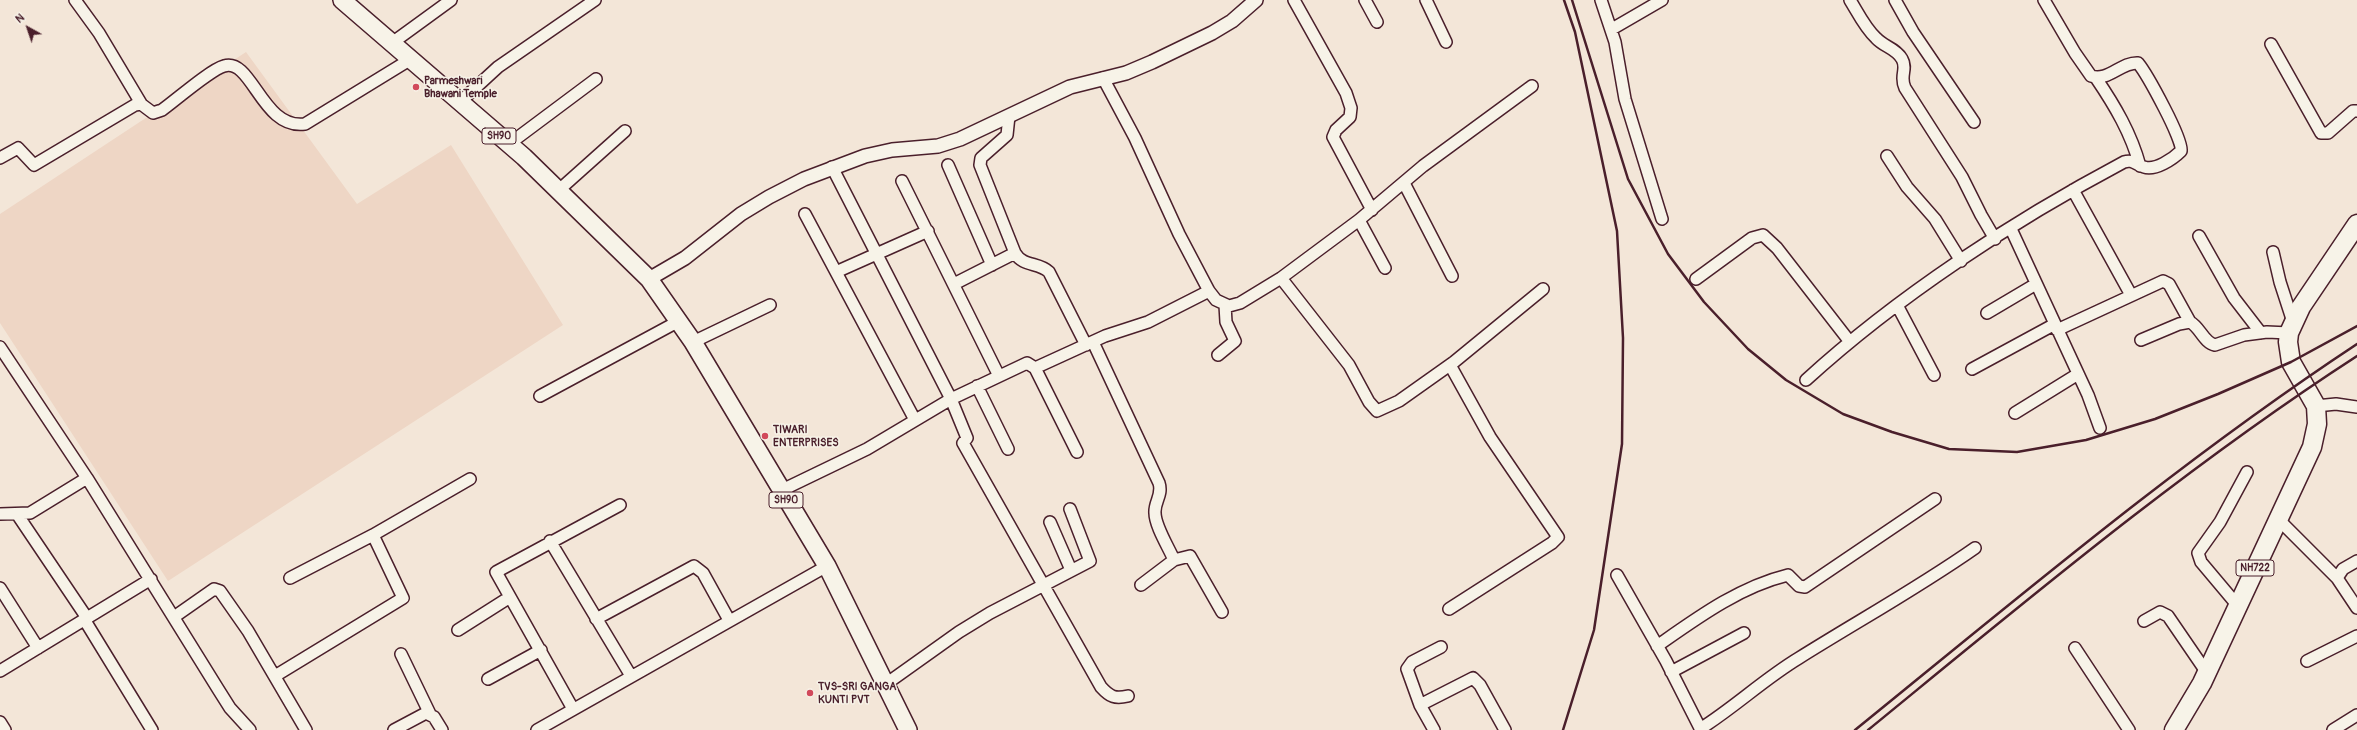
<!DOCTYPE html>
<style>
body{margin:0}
#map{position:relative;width:2357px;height:730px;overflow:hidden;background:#f3e6d8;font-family:Pangolin,sans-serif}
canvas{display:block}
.north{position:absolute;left:8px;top:8px;width:40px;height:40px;-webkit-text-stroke:3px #f7f3e8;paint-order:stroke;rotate:320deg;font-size:11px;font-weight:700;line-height:16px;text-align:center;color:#4a1f2b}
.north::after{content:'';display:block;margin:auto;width:14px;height:18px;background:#4a1f2b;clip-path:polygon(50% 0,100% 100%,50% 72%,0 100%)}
</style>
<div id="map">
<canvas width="2357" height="730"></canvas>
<div class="north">N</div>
</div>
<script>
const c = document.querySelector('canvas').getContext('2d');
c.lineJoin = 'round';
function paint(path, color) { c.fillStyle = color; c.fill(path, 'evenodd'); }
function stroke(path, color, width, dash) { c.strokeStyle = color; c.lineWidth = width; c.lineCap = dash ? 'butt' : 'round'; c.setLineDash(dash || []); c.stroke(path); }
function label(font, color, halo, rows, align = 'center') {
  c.font = font + ' Pangolin,sans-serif'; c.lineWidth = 3; c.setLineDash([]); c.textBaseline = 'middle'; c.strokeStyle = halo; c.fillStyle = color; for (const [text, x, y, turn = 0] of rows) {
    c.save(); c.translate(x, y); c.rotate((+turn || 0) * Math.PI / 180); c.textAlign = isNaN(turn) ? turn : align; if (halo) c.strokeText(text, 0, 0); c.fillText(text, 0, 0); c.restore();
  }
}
const built = new Path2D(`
 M 246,52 L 357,204 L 451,145 L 563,325 L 168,581 L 0,323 L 0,214 Z`);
const minor = new Path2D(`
 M 75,0 L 99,33 L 142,105
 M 1294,0 L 1346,93 L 1351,108 L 1350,117 L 1336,130 L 1333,137 L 1372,210
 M 1365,0 L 1377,22
 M 1426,0 L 1446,42
 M 1601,0 L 1615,42 L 1625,99 L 1662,219
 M 1850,0 C 1858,13 1865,28 1876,38 C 1884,47 1896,48 1902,59 C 1908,69 1899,76 1905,88 L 1962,177 L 1981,215 L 1995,239
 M 1895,0 L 1913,32 L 1974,122
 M 1612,29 L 1662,0
 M 392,43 L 451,0
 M 2271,44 L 2321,133 L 2328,133 L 2353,111 L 2357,111
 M 1103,78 L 1135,138 L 1179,234 L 1209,291 L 1216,300 L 1229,306 L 1240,303 L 1281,278 L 1359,220 L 1423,166 L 1532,86
 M 2096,78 C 2115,106 2131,133 2140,166
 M 460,102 L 498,67 L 595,0
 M 1009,116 L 1007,135 L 981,158 L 980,165 L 1015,253 C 1023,267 1039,262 1049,272 L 1086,345
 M 509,144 L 596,79
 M 1887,156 L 1907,187 L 1935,219 L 1961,261
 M 0,158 L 18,148 L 34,165 L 135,105 L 141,104 L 153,113 L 162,110 C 176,100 210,70 224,66 C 252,57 262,130 305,124 L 411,59
 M 948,165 L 992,265
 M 832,167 L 951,399 L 967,438 L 963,443 L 1101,687 C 1110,697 1115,699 1128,696
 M 902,181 L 999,376
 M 1404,183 L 1452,276
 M 559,190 L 625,131
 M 2073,190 L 2131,295
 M 805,214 L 915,420
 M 1359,220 L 1385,268
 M 2011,229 L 2088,395 L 2100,428
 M 2199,236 L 2234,298 L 2261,333
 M 2273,252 L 2280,282 L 2293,322
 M 836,272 L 928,231
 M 1281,278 L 1349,365 L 1369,402 L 1377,411 L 1399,401 L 1454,362 L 1543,289
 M 1696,279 L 1752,238 L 1763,235 L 1777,248 L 1850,342
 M 954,284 L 1015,253
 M 1897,305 L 1934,375
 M 1987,313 L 2036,284
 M 2057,330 L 2163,281 L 2169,284 L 2190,322
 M 2141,340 L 2179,324 L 2190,322 C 2200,327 2204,343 2215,345 L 2244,335 L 2267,332 L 2289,333
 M 693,342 L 770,305
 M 1093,342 L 1159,483 C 1163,495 1154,502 1155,513 C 1155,526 1169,548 1174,560
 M 0,347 L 87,478 L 218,689 L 230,708 L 250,730
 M 1218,355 L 1235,341 L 1226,322 L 1225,305
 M 1035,368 L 1105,336 L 1148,322 L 1209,291
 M 1972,369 L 2055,324
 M 1806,380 C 1898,296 2013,221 2124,162 C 2133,159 2136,165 2144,167 C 2155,171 2173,159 2181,151 C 2184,141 2147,74 2138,63 C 2121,62 2108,82 2091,76 L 2075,53 L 2044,0
 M 977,386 L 1008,449
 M 540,396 L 679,321
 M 2316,406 L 2336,404 L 2357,407
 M 2015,413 L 2078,374
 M 780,491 L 867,449 L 951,399 L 1027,363 L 1035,368 L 1077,452
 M 0,514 L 30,513 L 87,478
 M 17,514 L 87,618
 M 2279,520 L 2337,578
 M 1050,522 L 1071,570
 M 550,541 L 631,676
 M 2357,561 L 2343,569 L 2337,578 L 2357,608
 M 1617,575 L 1666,661 L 1701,730
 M 290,578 L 373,535 L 470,479
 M 1141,585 L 1174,560 L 1190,556 L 1222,612
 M 0,588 L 38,648
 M 2238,606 L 2201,562 L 2198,553 L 2220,522 L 2247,472
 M 1449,609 L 1552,543 L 1558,537 L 1490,437 L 1450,365
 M 174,617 L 214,589 L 220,591 L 248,631 L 306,730
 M 84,619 L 152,730
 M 596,619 L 694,566 L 703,573 L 729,620
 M 2144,621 L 2160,612 L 2168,616 L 2207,673
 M 458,630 L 510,597
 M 1657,646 C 1697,618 1739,587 1788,575 L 1799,586 L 1805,587 L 1935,499
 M 2075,648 L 2129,730
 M 401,654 L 430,714
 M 2307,661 L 2357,636
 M 0,671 L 151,579
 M 1671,672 L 1744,633
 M 275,676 L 403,598 L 373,535
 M 488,679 L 541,650
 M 886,684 L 959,632 L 990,613 L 1090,561 L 1070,509
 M 1420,705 L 1473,678 L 1480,685 L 1505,730
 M 573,709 L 496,572 L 620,505
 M 0,722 L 5,730
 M 1700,729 C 1735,707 1764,679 1799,658 C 1858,621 1918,588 1975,548
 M 394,730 L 426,713 L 434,717 L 442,730
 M 537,730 L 827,566
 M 1434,730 L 1420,705 L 1407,669 L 1412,662 L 1441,647
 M 2333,730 L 2357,715`);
const tertiary = new Path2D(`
 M 649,279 L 685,258 L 741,214 L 769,197 L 804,179 L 865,156 L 892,150 L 938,146 L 960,139 L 1070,87 L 1126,73 L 1152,62 L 1212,33 L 1232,21 L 1256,0`);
const primary = new Path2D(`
 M 342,0 L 524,157 L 649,279 L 693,342 L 827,566 L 908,730`);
const trunk = new Path2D(`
 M 2174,730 L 2202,683 L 2312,447 L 2317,424 L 2316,406 L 2291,362 L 2288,342 L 2289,333 L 2301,307 L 2357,224`);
const rail = new Path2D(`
 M 1572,0 L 1628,179 L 1668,254 L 1704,302 L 1748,349 L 1786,380 L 1843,414 L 1892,432 L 1949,449 L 2017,452 L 2086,440 L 2155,419 L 2218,394 L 2291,362 L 2357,326
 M 1563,730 L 1594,630 L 1622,444 L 1623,338 L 1617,231 L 1575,32 L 1564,0
 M 1855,730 C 2019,597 2181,460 2357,344
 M 1868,730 C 2027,600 2184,468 2357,356`);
const markers = [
 [416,87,4,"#d1495b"],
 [765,436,4,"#d1495b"],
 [810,693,4,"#d1495b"]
];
const shields = [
 [499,136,34],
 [786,500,34],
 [2255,568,38]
];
const shieldNames = [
 ["SH90",499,136],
 ["SH90",786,500],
 ["NH722",2255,568]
];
const poiNames = [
 ["Parmeshwari",424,81],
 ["Bhawani Temple",424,94],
 ["TIWARI",773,430],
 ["ENTERPRISES",773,443],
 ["TVS-SRI GANGA",818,687],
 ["KUNTI PVT",818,700]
];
paint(built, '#eed6c5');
stroke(minor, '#4a1f2b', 14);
stroke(tertiary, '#4a1f2b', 16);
stroke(primary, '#4a1f2b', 20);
stroke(trunk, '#4a1f2b', 21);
stroke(minor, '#f7f3e8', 11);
stroke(tertiary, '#f7f3e8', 13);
stroke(primary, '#f7f3e8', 17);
stroke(trunk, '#f7f3e8', 18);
stroke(rail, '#4a1f2b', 2.5);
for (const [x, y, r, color] of markers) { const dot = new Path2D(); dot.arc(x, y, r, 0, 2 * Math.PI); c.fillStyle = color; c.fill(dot); stroke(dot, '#f7f3e8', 1.5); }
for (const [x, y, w] of shields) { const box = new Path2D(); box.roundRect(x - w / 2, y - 8, w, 16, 3); c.fillStyle = '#f7f3e8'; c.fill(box); stroke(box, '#4a1f2b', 1); }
label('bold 10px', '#4a1f2b', null, shieldNames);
label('bold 11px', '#4a1f2b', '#f7f3e8', poiNames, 'left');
</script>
